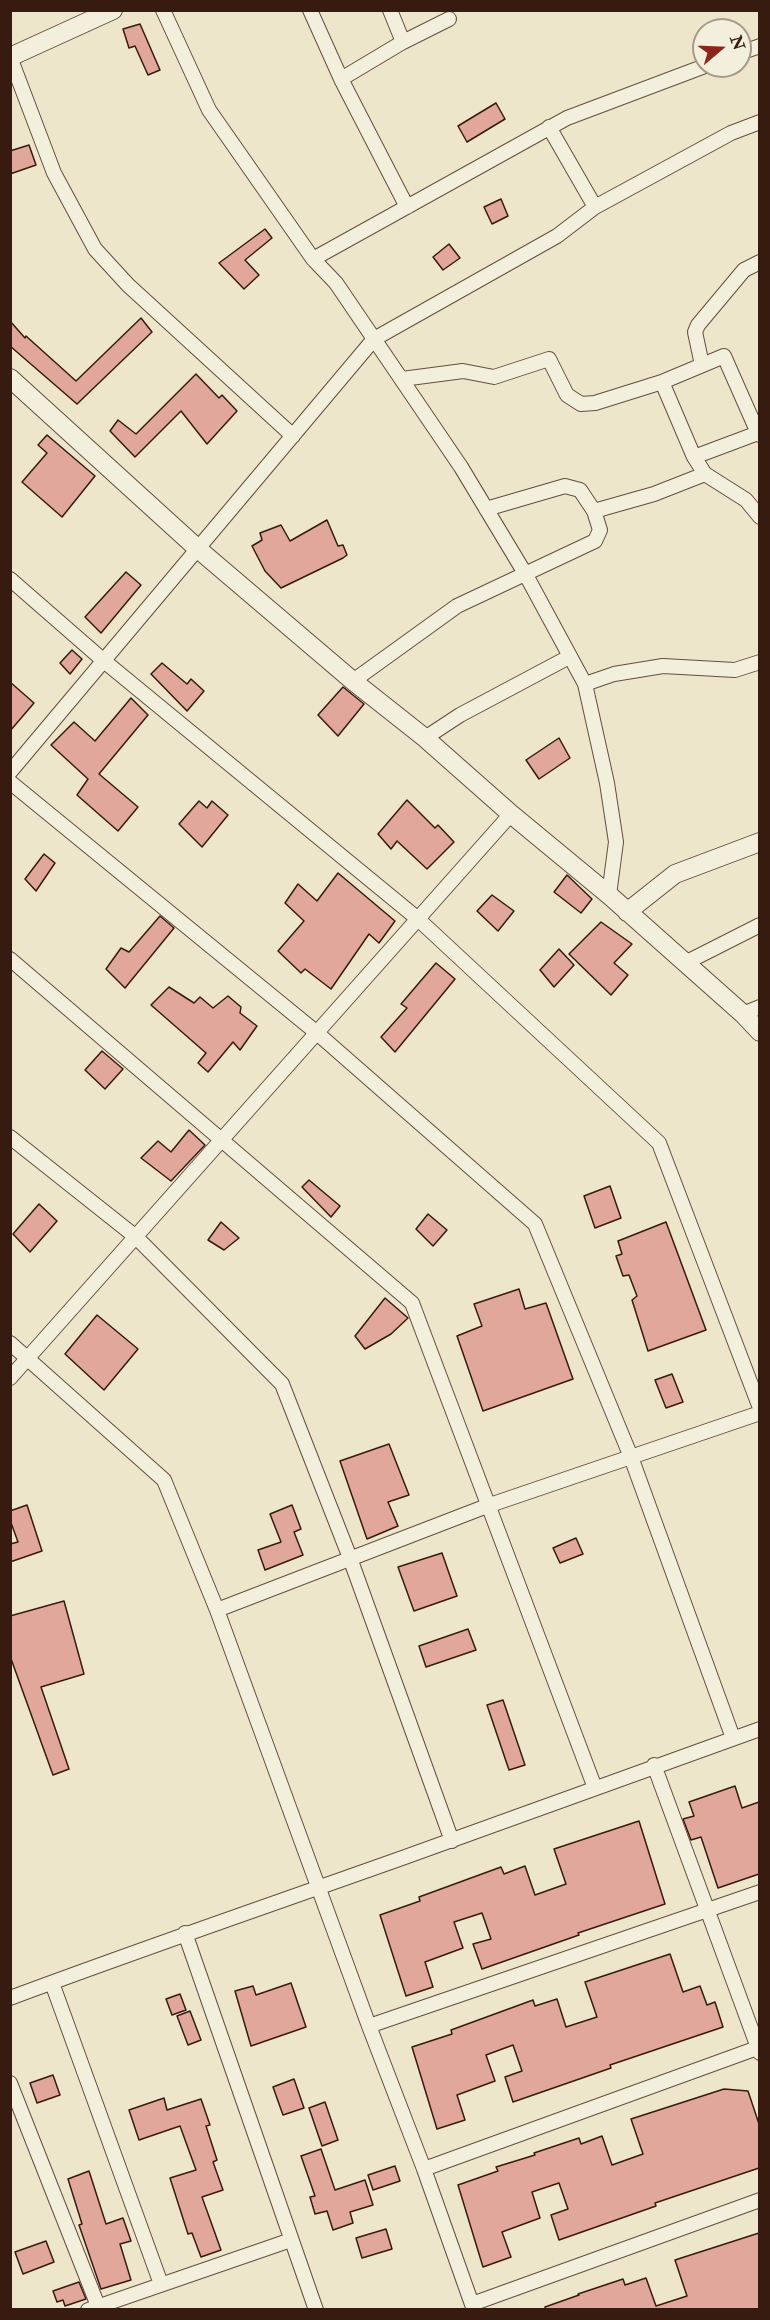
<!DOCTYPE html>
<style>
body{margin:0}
#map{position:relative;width:770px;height:2320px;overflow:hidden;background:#ede6ca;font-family:"IM FELL Double Pica",serif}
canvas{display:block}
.frame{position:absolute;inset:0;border:12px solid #371b10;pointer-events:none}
.north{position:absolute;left:692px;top:18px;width:60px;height:60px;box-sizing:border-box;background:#f3efdd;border:2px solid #a89a8b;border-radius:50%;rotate:71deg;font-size:16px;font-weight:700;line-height:24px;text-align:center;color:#371b10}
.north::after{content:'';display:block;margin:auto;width:21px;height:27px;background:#8f2418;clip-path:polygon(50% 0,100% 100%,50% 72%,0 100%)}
</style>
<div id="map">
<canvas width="770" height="2320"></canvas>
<div class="frame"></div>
<div class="north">N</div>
</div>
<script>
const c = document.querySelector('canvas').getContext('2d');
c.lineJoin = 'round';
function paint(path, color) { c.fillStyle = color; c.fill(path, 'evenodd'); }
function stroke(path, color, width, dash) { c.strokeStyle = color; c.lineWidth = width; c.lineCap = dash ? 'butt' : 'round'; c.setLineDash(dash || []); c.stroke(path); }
const building = new Path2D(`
 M 140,24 L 160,70 L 148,75 L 135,46 L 129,48 L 123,29 Z
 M 496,103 L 505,119 L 467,142 L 458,126 Z
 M 29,145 L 36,165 L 10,174 L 10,151 Z
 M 501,199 L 508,216 L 492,224 L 484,207 Z
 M 265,229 L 272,238 L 245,260 L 259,275 L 244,289 L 219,263 Z
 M 449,244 L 460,258 L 443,270 L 433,257 Z
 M 141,318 L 152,332 L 77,404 L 10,346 L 10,321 L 25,338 L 26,336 L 76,381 Z
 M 196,374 L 219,398 L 222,395 L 237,411 L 207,444 L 181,411 L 135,457 L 110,431 L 118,420 L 136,434 Z
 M 47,435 L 95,476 L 62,517 L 22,482 L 47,453 L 38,445 Z
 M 327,520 L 338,546 L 343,545 L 347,555 L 343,558 L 281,588 L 265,571 L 252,546 L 262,540 L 260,533 L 281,525 L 290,541 Z
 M 126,572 L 141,585 L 101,633 L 85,617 Z
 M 72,650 L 82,659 L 70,674 L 60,663 Z
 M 162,663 L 187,684 L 191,679 L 204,691 L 187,711 L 151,674 Z
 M 10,682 L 34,703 L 10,731 Z
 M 343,687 L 364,704 L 338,736 L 318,715 Z
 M 131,698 L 148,715 L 99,774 L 138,807 L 118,831 L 77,795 L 88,779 L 51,745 L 74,722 L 95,741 Z
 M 559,738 L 570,758 L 539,779 L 526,760 Z
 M 407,800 L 435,828 L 438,825 L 454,842 L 427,869 L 397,841 L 391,849 L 378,834 Z
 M 199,801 L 207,808 L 212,801 L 228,815 L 202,847 L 179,824 Z
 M 44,854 L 55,863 L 36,891 L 25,879 Z
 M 338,873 L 395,921 L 379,943 L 369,934 L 331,989 L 305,969 L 301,973 L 278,951 L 304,921 L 285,903 L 298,884 L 317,901 Z
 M 567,875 L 592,899 L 581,913 L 554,892 Z
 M 492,895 L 514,911 L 498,931 L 477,911 Z
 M 160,916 L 174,928 L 125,988 L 106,969 L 121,948 L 129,952 Z
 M 601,922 L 632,944 L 614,963 L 628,975 L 611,995 L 569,954 Z
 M 559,949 L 574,965 L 554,987 L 540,970 Z
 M 436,963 L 455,979 L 395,1052 L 381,1037 L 407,1008 L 401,1004 Z
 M 169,987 L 194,1003 L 200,997 L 213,1008 L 228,996 L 241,1007 L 240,1013 L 257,1026 L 240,1050 L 233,1042 L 208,1072 L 198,1063 L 206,1053 L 151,1005 Z
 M 102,1051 L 123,1069 L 105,1089 L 85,1070 Z
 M 189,1130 L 205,1145 L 171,1181 L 141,1158 L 158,1141 L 171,1152 Z
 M 309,1180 L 340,1206 L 331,1217 L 302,1187 Z
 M 610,1186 L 621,1218 L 595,1228 L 584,1196 Z
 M 39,1204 L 57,1221 L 30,1252 L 13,1234 Z
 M 428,1214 L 447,1230 L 433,1246 L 416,1229 Z
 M 221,1222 L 239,1238 L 224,1250 L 208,1240 Z
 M 666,1222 L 706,1330 L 648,1351 L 632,1300 L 637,1296 L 629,1275 L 623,1276 L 616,1256 L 622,1254 L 618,1241 Z
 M 519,1289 L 525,1309 L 546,1303 L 573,1379 L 483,1411 L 457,1336 L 482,1326 L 474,1304 Z
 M 385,1298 L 408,1318 L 391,1334 L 365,1349 L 355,1336 Z
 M 97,1315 L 138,1349 L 104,1390 L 65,1354 Z
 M 672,1374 L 683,1402 L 666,1408 L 655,1380 Z
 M 389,1444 L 409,1495 L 388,1502 L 398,1526 L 367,1539 L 340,1461 Z
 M 27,1505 L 42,1551 L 10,1562 L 10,1544 L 18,1542 L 10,1520 L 10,1511 Z
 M 292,1505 L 301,1529 L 294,1532 L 303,1555 L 265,1570 L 258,1550 L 281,1542 L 270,1514 Z
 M 576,1538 L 583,1554 L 560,1563 L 553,1548 Z
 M 442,1553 L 457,1596 L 414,1611 L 398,1567 Z
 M 64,1601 L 84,1674 L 41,1687 L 69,1769 L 53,1775 L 10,1656 L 10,1616 Z
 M 468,1629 L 476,1650 L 426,1667 L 419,1646 Z
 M 503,1700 L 525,1765 L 509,1770 L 487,1705 Z
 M 735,1786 L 742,1808 L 759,1802 L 759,1874 L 718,1888 L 701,1837 L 691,1840 L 683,1819 L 694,1816 L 689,1802 Z
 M 639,1821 L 665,1904 L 578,1933 L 579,1935 L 482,1969 L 473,1944 L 491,1939 L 482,1913 L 454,1922 L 463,1948 L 425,1962 L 433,1987 L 406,1996 L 380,1915 L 420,1901 L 419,1897 L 501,1867 L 504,1874 L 525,1866 L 535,1895 L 566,1884 L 554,1849 Z
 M 670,1954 L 683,1992 L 700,1986 L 707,2005 L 715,2002 L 723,2027 L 610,2065 L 611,2068 L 513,2102 L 505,2077 L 522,2071 L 513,2045 L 486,2055 L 495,2081 L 457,2095 L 465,2120 L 437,2129 L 412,2047 L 452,2034 L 451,2030 L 533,2000 L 535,2006 L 557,1999 L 566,2027 L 597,2017 L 585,1982 Z
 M 291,1983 L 306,2027 L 251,2046 L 235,1991 L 253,1986 L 256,1995 Z
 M 180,1994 L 186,2010 L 172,2015 L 166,1999 Z
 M 190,2011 L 201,2040 L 188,2045 L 177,2016 Z
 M 53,2075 L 60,2095 L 37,2103 L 30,2083 Z
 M 294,2079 L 304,2108 L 283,2115 L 273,2087 Z
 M 724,2089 L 748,2091 L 759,2124 L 759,2168 L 655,2203 L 656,2206 L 559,2240 L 551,2215 L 568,2209 L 559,2183 L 532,2192 L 540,2218 L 502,2232 L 511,2257 L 483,2267 L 458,2185 L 498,2171 L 496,2167 L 535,2155 L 534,2153 L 579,2138 L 581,2144 L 602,2136 L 612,2165 L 643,2154 L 631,2119 Z
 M 164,2098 L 167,2110 L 201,2099 L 210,2125 L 206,2126 L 217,2160 L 213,2162 L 223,2190 L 202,2197 L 221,2250 L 201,2257 L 192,2233 L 188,2234 L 170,2178 L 196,2170 L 180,2126 L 139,2140 L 129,2110 Z
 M 325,2102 L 338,2140 L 322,2146 L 309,2108 Z
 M 321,2149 L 335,2190 L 365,2180 L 373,2205 L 350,2212 L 353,2223 L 333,2230 L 327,2211 L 315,2214 L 310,2197 L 315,2196 L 301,2156 Z
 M 395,2166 L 400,2181 L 373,2190 L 368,2175 Z
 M 89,2171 L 106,2224 L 123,2218 L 131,2241 L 120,2244 L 131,2280 L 101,2289 L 79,2225 L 82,2224 L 68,2179 Z
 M 386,2229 L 392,2249 L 362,2258 L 356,2238 Z
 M 759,2233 L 759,2310 L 545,2310 L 545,2307 L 579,2295 L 578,2294 L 623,2279 L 625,2285 L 646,2278 L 656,2306 L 687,2296 L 675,2260 Z
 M 46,2241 L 54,2262 L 23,2274 L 15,2252 Z
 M 79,2282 L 86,2299 L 65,2306 L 63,2300 L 57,2302 L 53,2291 Z`);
const minor = new Path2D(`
 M 163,10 L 209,110 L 313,259 L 336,283 L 461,467 L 526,575 L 585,684 L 607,783 L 616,842 L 609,895
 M 310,10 L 341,79 L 407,207
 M 403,42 L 449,19
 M 740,53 L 760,46
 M 10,57 L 54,173 L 95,249 L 128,285 L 293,436
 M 341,79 L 403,42 L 390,10
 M 549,127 L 595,207
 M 313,259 L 567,118 L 705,66
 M 702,365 L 695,332 L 698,325 L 744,270 L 760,262
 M 402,379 L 463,371 L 494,377 L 549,359 L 567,395 L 581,404 L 595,403 L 662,382 L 724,356 L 758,433
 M 662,382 L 694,457 L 705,474 L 746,500 L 760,517
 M 694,457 L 758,433 L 760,435
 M 486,509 L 565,486 L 580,490 L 594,511 L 654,494 L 705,474
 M 10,579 L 104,661 L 418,919 L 659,1143 L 760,1408
 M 353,681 L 457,606 L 595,541 L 600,530 L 594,511
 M 585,684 L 614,674 L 663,666 L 735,670 L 760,662
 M 425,738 L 460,715 L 569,657
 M 10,772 L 374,339 L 557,236 L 595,207 L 731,133 L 760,122
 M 10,782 L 317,1033 L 535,1224 L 631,1457 L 733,1738
 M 10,959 L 412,1303 L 595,1788
 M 685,963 L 760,925
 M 743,1014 L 760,1007
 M 10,1137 L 136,1237 L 282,1384 L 350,1558 L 452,1841
 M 10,1343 L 164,1480 L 217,1610 L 369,2026 L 424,2169 L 474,2310
 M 10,1378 L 511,814
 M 217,1610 L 487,1506 L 760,1413
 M 654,1765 L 760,2053
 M 185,1933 L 316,2310
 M 52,1983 L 161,2284
 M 10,1998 C 141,1949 273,1904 405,1857 C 523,1815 641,1771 760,1729
 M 369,2026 L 760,1892
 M 10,2083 L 98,2306
 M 424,2169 L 760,2047
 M 472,2304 L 760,2200
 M 88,2310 L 291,2240`);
const tertiary = new Path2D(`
 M 10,57 L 113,10
 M 10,378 L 198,549 L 353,681 L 425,738 L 511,814 L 609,895 L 743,1014 L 760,1032
 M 627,912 L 675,874 L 760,842`);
paint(building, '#e2a79b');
stroke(building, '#371b10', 1.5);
stroke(minor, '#644e3e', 16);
stroke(tertiary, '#644e3e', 20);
stroke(minor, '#f3efdd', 14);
stroke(tertiary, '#f3efdd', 18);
</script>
